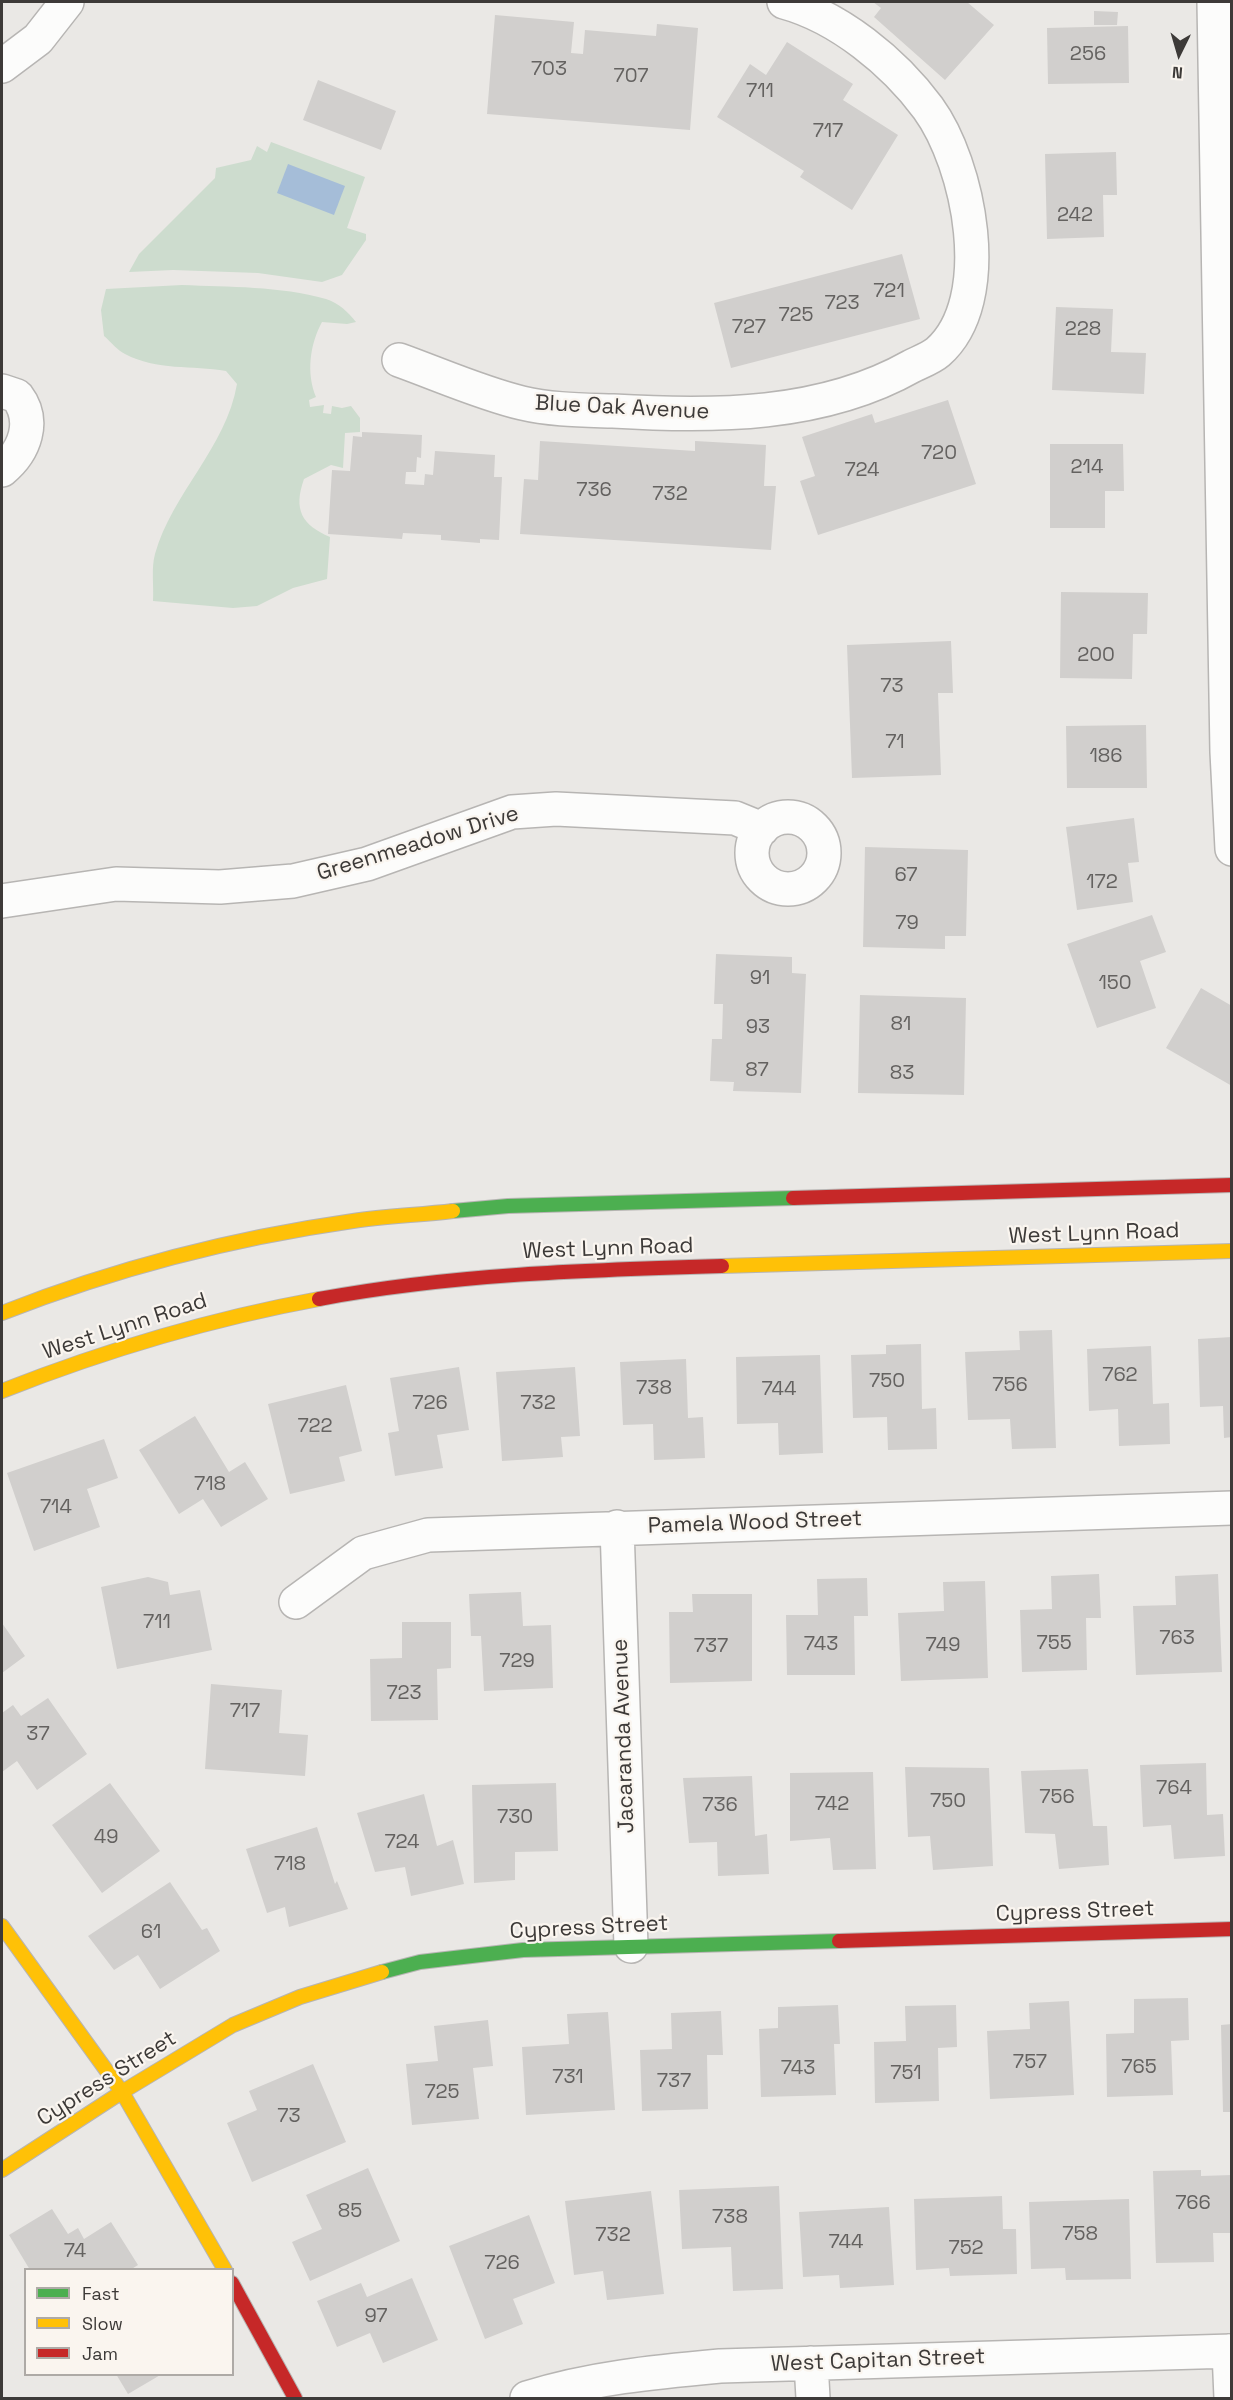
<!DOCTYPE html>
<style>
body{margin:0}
#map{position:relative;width:1233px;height:2400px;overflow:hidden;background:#eae8e5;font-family:"Space Grotesk",sans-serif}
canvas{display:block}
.frame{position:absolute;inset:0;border:3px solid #3d3a38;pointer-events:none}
.legend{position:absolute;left:24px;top:2268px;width:210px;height:108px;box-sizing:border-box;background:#faf5ef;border:2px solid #aeaaa6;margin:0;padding:8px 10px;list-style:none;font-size:18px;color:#3d3a38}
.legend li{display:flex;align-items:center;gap:12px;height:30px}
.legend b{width:30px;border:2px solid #aeaaa6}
.north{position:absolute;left:1149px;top:24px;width:60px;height:60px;-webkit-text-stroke:4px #faf5ef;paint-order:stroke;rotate:185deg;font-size:16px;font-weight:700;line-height:24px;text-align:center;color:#3d3a38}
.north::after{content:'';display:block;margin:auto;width:21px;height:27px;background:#3d3a38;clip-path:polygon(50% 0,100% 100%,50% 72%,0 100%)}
</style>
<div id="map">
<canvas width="1233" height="2400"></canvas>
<div class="frame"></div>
<ul class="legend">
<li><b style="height:8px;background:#4caf50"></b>Fast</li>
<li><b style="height:8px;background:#ffc107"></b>Slow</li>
<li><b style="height:8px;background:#c62828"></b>Jam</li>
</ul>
<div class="north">N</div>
</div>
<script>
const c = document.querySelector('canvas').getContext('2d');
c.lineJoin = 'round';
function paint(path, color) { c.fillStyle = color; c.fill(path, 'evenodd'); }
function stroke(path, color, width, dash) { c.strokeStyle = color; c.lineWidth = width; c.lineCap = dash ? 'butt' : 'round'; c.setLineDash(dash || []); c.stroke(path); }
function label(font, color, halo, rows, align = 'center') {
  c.font = font + ' "Space Grotesk",sans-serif'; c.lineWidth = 4.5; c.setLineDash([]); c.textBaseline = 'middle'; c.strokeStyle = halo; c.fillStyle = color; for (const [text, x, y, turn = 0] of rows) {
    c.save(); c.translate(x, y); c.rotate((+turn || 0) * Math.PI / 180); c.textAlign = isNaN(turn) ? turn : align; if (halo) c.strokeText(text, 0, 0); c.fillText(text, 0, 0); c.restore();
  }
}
const green = new Path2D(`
 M 271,142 L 365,177 L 347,228 L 366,234 L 366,240 L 342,275 L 322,282 L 258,273 L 173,270 L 129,272 L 139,254 L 215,178 L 216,168 L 251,160 L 257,146 L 267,152 Z
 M 182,285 C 229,287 280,286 326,299 C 339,303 348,312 356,322 L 347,324 L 322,322 C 310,344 306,373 316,397 L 309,400 L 310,407 L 324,405 L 323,413 L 331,414 L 332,406 L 342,408 L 351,406 L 360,418 L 360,432 L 345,433 L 343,468 L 331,465 L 304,479 C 293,510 302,525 330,537 L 327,579 L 293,588 L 257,606 L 233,608 L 153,601 C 154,586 151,568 155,554 C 172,493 226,448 237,384 L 226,371 C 192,365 157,371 125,354 C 118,351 111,342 104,336 L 101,310 L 106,289 Z`);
const water = new Path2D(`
 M 288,164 L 345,186 L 334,215 L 277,193 Z`);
const building = new Path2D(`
 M 873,2 L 967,2 L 994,25 L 945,80 L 874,17 L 881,8 Z
 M 1094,11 L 1118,12 L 1117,25 L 1094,25 Z
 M 495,15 L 574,22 L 571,53 L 583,54 L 585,30 L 656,36 L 657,24 L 698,28 L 690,130 L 487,114 Z
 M 1128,26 L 1129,83 L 1048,84 L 1047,28 Z
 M 787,42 L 853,84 L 843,100 L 898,135 L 852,210 L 800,177 L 804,171 L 717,117 L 750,64 L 766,75 Z
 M 318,80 L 396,111 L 381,150 L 303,120 Z
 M 1116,152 L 1117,195 L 1103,195 L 1104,237 L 1047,239 L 1045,154 Z
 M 902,254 L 920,319 L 731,368 L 714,303 Z
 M 1056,307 L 1113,309 L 1111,352 L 1146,353 L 1144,394 L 1052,390 Z
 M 948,400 L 976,484 L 818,535 L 800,481 L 815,476 L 802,437 L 872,414 L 875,423 Z
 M 362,432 L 422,435 L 421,458 L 417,457 L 416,472 L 406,472 L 405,484 L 424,485 L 425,474 L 433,475 L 435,451 L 495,455 L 494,477 L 502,477 L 499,540 L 480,539 L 480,543 L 441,540 L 441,535 L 403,533 L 402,539 L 328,534 L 332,470 L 350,471 L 353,436 L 362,437 Z
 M 540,441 L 695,451 L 695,441 L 766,445 L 764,486 L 776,486 L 771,550 L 520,534 L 524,479 L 538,480 Z
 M 1050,444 L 1123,444 L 1124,491 L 1105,491 L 1105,528 L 1050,528 Z
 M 1061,592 L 1148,593 L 1147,634 L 1133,634 L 1132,679 L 1060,678 Z
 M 951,641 L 953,693 L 938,693 L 941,775 L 852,778 L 847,645 Z
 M 1146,725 L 1147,788 L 1067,788 L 1066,726 Z
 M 1134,818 L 1139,862 L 1128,863 L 1133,902 L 1077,910 L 1066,827 Z
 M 865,847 L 968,850 L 966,936 L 945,936 L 945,949 L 863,947 Z
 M 1152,915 L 1166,952 L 1140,961 L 1156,1008 L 1097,1028 L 1067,944 Z
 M 716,954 L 792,957 L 792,973 L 806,974 L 801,1093 L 733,1091 L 734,1082 L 710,1081 L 712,1039 L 722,1039 L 723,1004 L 714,1004 Z
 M 1201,988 L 1232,1006 L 1232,1086 L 1166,1048 Z
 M 860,995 L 966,998 L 964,1095 L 858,1093 Z
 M 1052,1330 L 1056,1448 L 1012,1449 L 1010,1419 L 968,1420 L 965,1352 L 1020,1350 L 1019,1331 Z
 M 1232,1337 L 1232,1437 L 1224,1438 L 1223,1406 L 1200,1407 L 1198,1339 Z
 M 921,1344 L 922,1409 L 936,1408 L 937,1449 L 888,1450 L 887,1417 L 853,1418 L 851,1355 L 886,1354 L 886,1345 Z
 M 1151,1346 L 1153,1404 L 1169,1403 L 1170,1444 L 1119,1446 L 1118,1409 L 1089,1411 L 1087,1349 Z
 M 820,1355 L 823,1453 L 779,1455 L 778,1423 L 737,1424 L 736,1357 Z
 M 686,1359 L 688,1418 L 703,1417 L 705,1458 L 654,1460 L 653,1424 L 623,1425 L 620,1362 Z
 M 459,1367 L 469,1430 L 437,1435 L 443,1468 L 395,1476 L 388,1433 L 399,1431 L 390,1378 Z
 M 575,1367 L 580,1436 L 561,1437 L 563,1457 L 502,1461 L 496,1372 Z
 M 346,1385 L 362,1451 L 339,1457 L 345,1481 L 290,1494 L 268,1404 Z
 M 195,1416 L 229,1472 L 245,1462 L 268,1499 L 221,1527 L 203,1499 L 179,1514 L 139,1450 Z
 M 104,1439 L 118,1478 L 87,1489 L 100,1527 L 34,1551 L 7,1473 Z
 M 1099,1574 L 1101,1618 L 1086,1618 L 1087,1670 L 1022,1672 L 1020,1610 L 1052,1609 L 1051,1576 Z
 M 1218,1574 L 1222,1672 L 1136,1675 L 1133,1606 L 1176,1605 L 1175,1576 Z
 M 148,1577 L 168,1582 L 170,1595 L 200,1590 L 212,1650 L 117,1669 L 101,1587 Z
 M 867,1578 L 868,1616 L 854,1616 L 855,1675 L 787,1675 L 786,1615 L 818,1615 L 817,1579 Z
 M 985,1581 L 988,1678 L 901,1681 L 898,1613 L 944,1611 L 943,1582 Z
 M 521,1592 L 523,1626 L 551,1625 L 553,1688 L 484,1691 L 481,1636 L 471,1636 L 469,1594 Z
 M 692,1594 L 752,1594 L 752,1681 L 670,1683 L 669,1612 L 693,1612 Z
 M 402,1622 L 451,1622 L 451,1668 L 437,1669 L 438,1720 L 371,1721 L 370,1659 L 402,1658 Z
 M 2,1623 L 25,1656 L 2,1673 Z
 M 211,1684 L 282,1690 L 279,1733 L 308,1735 L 305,1776 L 205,1769 Z
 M 48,1698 L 87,1754 L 37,1790 L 17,1761 L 2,1772 L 2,1713 L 13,1705 L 21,1716 Z
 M 1206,1763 L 1207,1815 L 1223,1814 L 1225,1856 L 1174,1859 L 1171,1825 L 1143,1827 L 1140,1765 Z
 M 905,1767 L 989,1768 L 993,1866 L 933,1870 L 930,1836 L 908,1837 Z
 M 1088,1769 L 1093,1826 L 1107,1826 L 1109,1865 L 1059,1869 L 1055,1834 L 1025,1833 L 1021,1771 Z
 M 873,1772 L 876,1869 L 833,1870 L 830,1838 L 790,1841 L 790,1773 Z
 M 752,1776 L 755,1836 L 767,1834 L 769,1874 L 718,1876 L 717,1842 L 689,1843 L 683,1778 Z
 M 110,1783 L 160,1851 L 102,1893 L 52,1825 Z
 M 556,1783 L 558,1851 L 515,1852 L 515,1880 L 474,1883 L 472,1785 Z
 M 424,1794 L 437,1846 L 453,1840 L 464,1884 L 411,1896 L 405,1867 L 375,1872 L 357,1813 Z
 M 317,1827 L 335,1884 L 337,1881 L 348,1909 L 289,1927 L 285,1907 L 267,1913 L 246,1849 Z
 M 170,1882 L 202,1930 L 207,1928 L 220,1951 L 160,1989 L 138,1955 L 114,1970 L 88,1936 Z
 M 1188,1998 L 1189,2040 L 1171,2041 L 1173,2095 L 1107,2097 L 1106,2034 L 1134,2033 L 1134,1999 Z
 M 1069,2001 L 1074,2095 L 990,2099 L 987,2031 L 1030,2029 L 1029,2003 Z
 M 838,2005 L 840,2044 L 834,2044 L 836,2095 L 761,2097 L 759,2029 L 778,2028 L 778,2007 Z
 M 956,2005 L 957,2047 L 938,2048 L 939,2101 L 875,2103 L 874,2042 L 906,2041 L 905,2006 Z
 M 721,2011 L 723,2055 L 707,2055 L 708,2109 L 642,2111 L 640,2050 L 672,2049 L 671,2013 Z
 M 608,2012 L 615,2110 L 526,2115 L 522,2047 L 569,2044 L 567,2014 Z
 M 488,2020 L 493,2066 L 473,2068 L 479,2119 L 412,2125 L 406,2064 L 438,2061 L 434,2026 Z
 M 1232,2024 L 1232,2112 L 1223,2112 L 1221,2025 Z
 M 313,2064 L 346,2142 L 252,2182 L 227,2123 L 257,2110 L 249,2091 Z
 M 368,2168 L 400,2241 L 310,2281 L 292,2242 L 322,2229 L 306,2195 Z
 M 1201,2170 L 1201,2176 L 1232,2175 L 1232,2233 L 1213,2233 L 1214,2262 L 1156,2263 L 1153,2171 Z
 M 779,2186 L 783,2289 L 733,2291 L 731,2247 L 682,2249 L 679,2190 Z
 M 651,2191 L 664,2294 L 607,2300 L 603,2271 L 574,2275 L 565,2201 Z
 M 1002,2196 L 1003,2229 L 1016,2229 L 1017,2274 L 950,2276 L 949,2268 L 916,2270 L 914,2199 Z
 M 1129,2199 L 1131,2279 L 1066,2280 L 1065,2268 L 1031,2269 L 1029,2202 Z
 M 889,2207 L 894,2285 L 840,2288 L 839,2275 L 803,2277 L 799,2212 Z
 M 52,2209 L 68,2234 L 78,2228 L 84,2239 L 111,2222 L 138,2265 L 130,2270 L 30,2270 L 9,2235 Z
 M 529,2215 L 555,2283 L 513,2299 L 523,2324 L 485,2339 L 449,2246 Z
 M 412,2278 L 438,2340 L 383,2363 L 370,2333 L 337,2347 L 317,2301 L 361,2283 L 367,2297 Z
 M 116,2374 L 162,2374 L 128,2394 Z`);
const street = new Path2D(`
 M 1214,2 L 1227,752 L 1232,849
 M 2,66 L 38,39 L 67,2
 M 399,360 C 438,374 483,394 522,403 C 551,410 583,410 613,411 C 713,417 822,417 912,366 C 920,362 931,358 938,352 C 997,300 969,164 928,108 C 894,62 839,17 784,2
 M 2,391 L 17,396 C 36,421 25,451 2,470
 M752 853a36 36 0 1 1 72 0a36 36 0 1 1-72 0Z
 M 2,901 L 116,884 L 220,887 L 293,881 L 367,864 L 512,812 L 556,809 L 735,818 L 762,829
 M 617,1527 L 631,1946
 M 296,1602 L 363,1553 L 428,1535 L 1232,1508
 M 1229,2351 L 1231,2398
 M 811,2363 L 813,2398
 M 527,2398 C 590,2378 655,2372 720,2366 L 1232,2351`);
const fast = new Path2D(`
 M 453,1211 L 508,1206 L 793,1198
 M 382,1972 L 420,1962 L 523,1950 L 839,1941`);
const slow = new Path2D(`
 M 722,1266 L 1232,1251
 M 2,1313 C 114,1269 234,1238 353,1221 C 386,1216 420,1215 453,1211
 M 2,1391 C 106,1350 210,1319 319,1299
 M 2,1926 L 122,2092 L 225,2270
 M 2,2170 L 122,2092 L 233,2025 L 300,1997 L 382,1972`);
const jam = new Path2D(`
 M 793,1198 L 1232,1185
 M 319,1299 C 453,1274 587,1270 722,1266
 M 839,1941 L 1232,1929
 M 232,2283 L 295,2398`);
const numberNames = [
 ["256",1088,55],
 ["703",549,70],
 ["707",631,77],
 ["711",760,92],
 ["717",828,132],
 ["242",1075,216],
 ["721",889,292],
 ["723",842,304],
 ["725",796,316],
 ["727",749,328],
 ["228",1083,330],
 ["720",939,454],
 ["214",1087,468],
 ["724",862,471],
 ["736",594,491],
 ["732",670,495],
 ["200",1096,656],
 ["73",892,687],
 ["71",895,743],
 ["186",1106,757],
 ["67",906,876],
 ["172",1102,883],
 ["79",907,924],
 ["91",760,979],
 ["150",1115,984],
 ["81",901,1025],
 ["93",758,1028],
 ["87",757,1071],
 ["83",902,1074],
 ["762",1120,1376],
 ["750",887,1382],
 ["756",1010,1386],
 ["738",654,1389],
 ["744",779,1390],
 ["726",430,1404],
 ["732",538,1404],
 ["722",315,1427],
 ["718",210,1485],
 ["714",56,1508],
 ["711",157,1623],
 ["763",1177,1639],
 ["755",1054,1644],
 ["743",821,1645],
 ["749",943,1646],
 ["737",711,1647],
 ["729",517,1662],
 ["723",404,1694],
 ["717",245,1712],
 ["37",38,1735],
 ["764",1174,1789],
 ["756",1057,1798],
 ["750",948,1802],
 ["742",832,1805],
 ["736",720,1806],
 ["730",515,1818],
 ["49",106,1838],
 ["724",402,1843],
 ["718",290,1865],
 ["61",151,1933],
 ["757",1030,2063],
 ["765",1139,2068],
 ["743",798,2069],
 ["751",906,2074],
 ["731",568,2078],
 ["737",674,2082],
 ["725",442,2093],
 ["73",289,2117],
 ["766",1193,2204],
 ["85",350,2212],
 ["738",730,2218],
 ["758",1080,2235],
 ["732",613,2236],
 ["744",846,2243],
 ["752",966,2249],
 ["74",75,2252],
 ["726",502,2264],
 ["97",376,2317]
];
const streetNames = [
 ["Blue Oak Avenue",622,408,3],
 ["Greenmeadow Drive",418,844,-17],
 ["West Lynn Road",1094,1234,-2],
 ["West Lynn Road",608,1249,-2],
 ["West Lynn Road",125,1327,-18],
 ["Pamela Wood Street",755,1523,-2],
 ["Jacaranda Avenue",624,1736,-92],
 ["Cypress Street",1075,1912,-2],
 ["Cypress Street",589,1928,-3],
 ["Cypress Street",107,2079,-32],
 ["West Capitan Street",878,2361,-2]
];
paint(green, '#cddcce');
paint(water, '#a5bdd8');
paint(building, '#d1cfcd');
stroke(street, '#b7b5b3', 36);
stroke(fast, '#b7b5b3', 16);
stroke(slow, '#b7b5b3', 16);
stroke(jam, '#b7b5b3', 16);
stroke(street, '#fcfcfb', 33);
stroke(fast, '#4caf50', 14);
stroke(slow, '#ffc107', 14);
stroke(jam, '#c62828', 14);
label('20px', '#646260', null, numberNames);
label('22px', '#3d3a38', '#faf5ef', streetNames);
</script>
